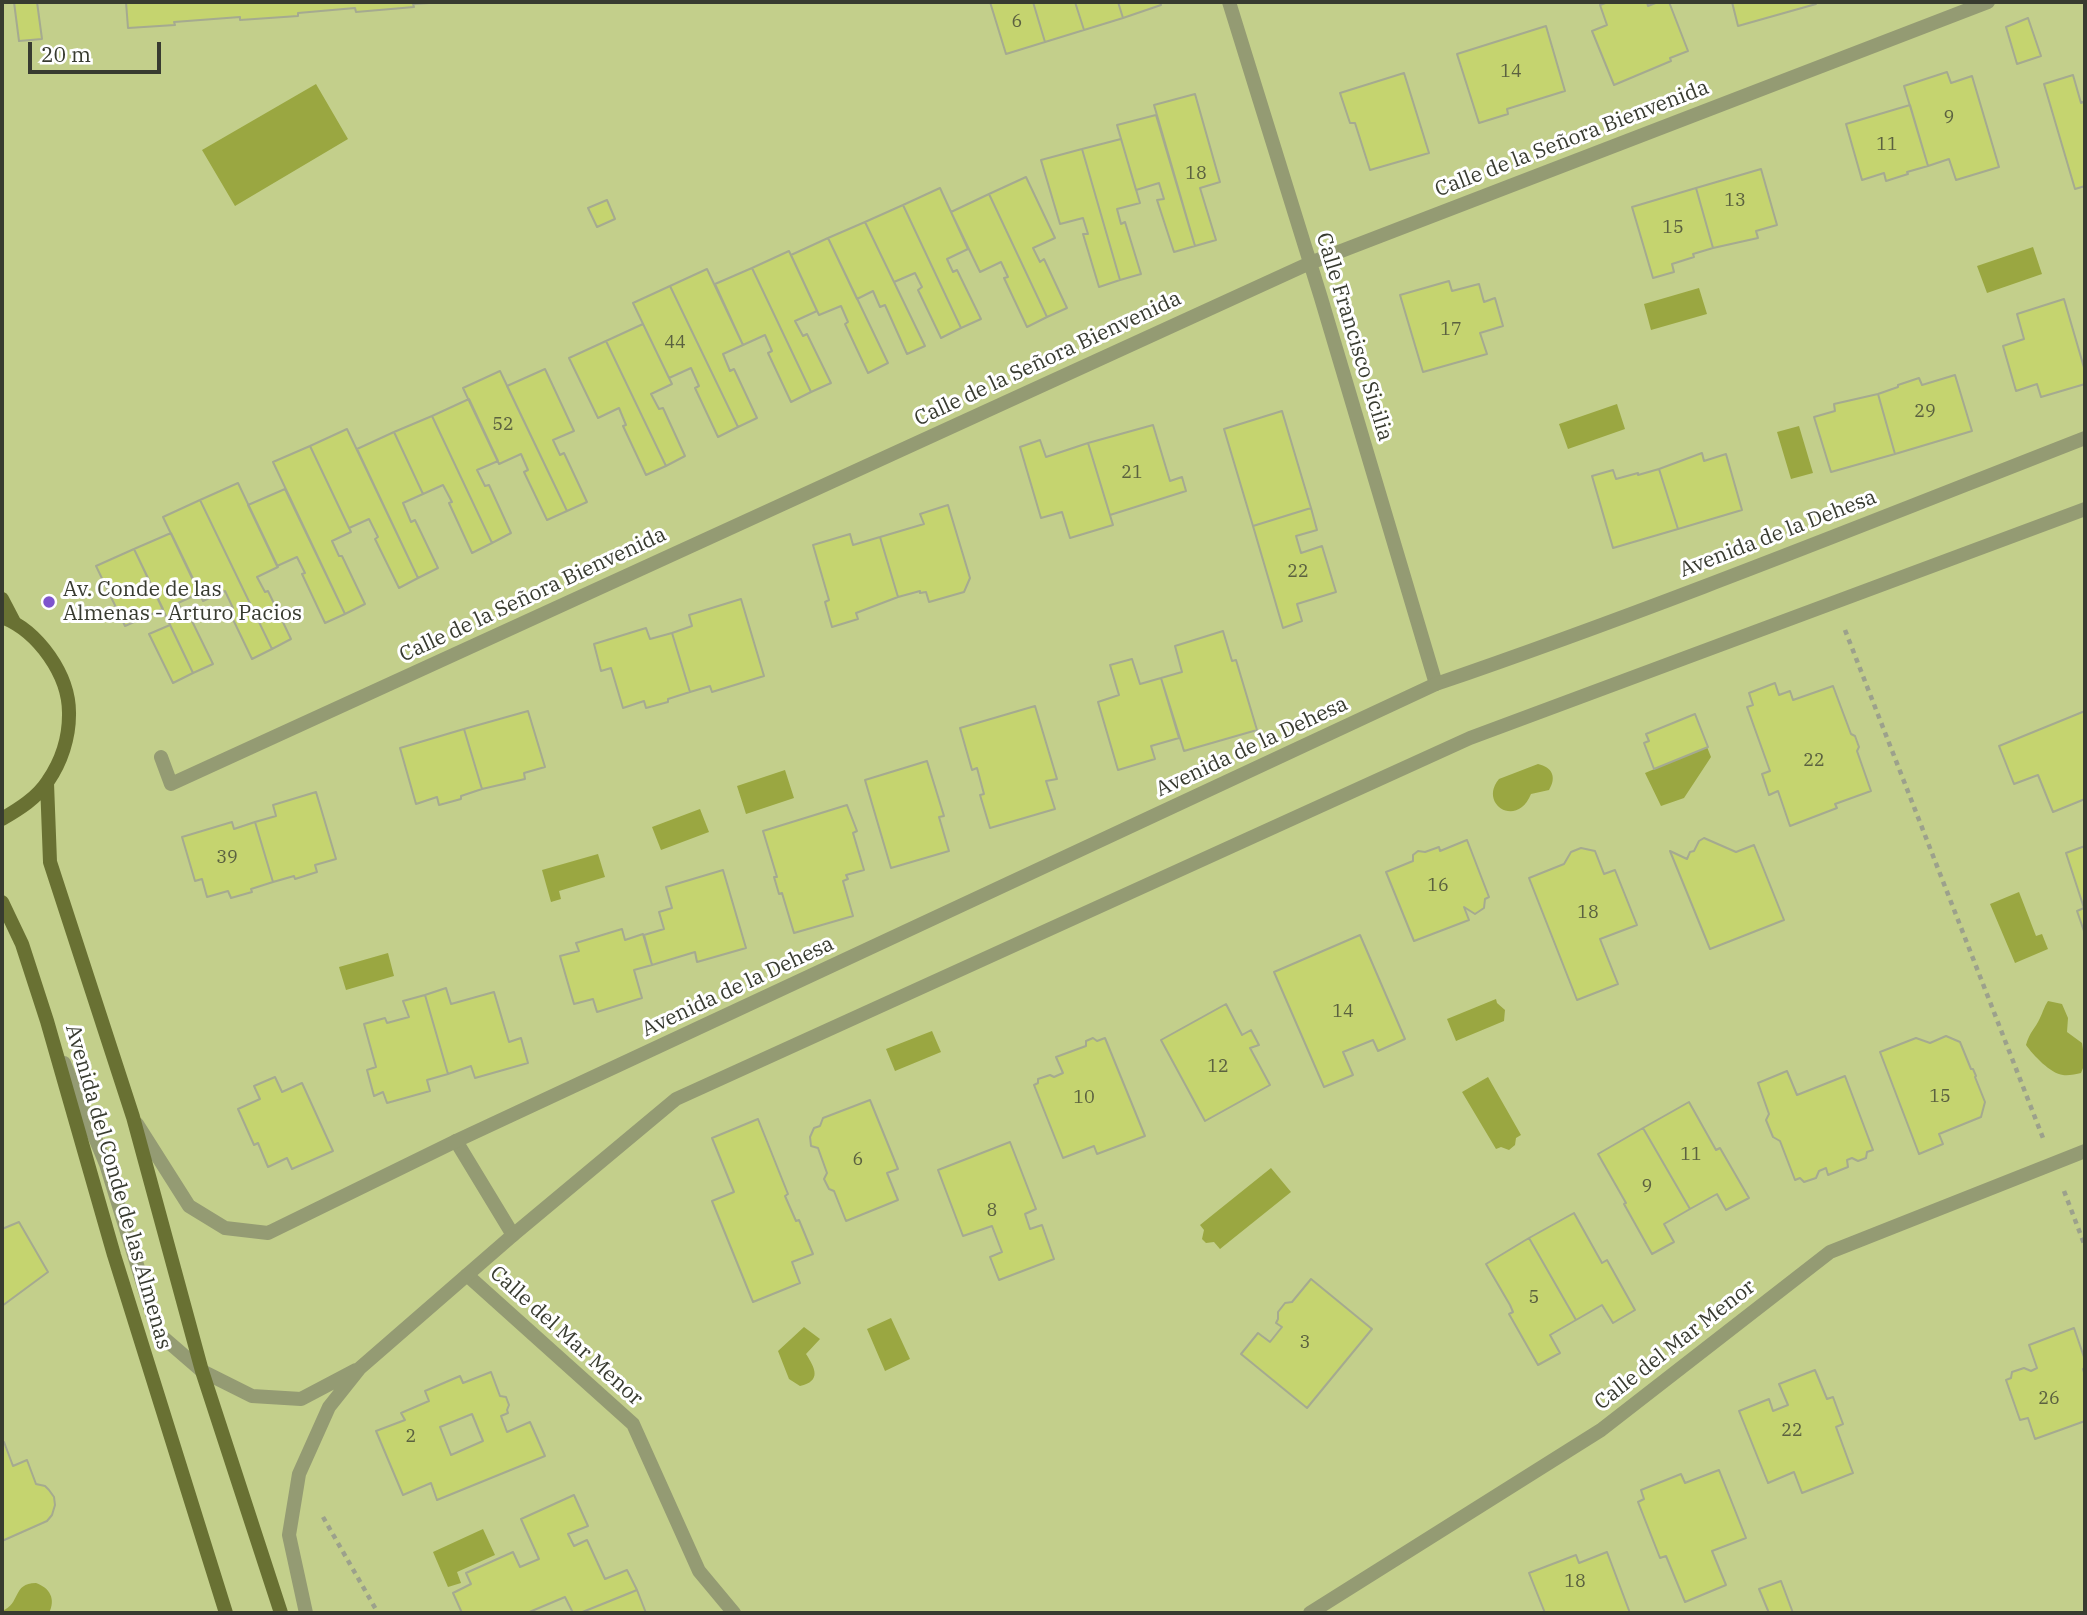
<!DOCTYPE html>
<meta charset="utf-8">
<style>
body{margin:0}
#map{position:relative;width:2087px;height:1615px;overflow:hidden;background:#f0f6d9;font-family:"IBM Plex Serif",serif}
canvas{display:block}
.frame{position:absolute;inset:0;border:4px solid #383b30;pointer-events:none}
.scale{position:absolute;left:28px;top:42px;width:133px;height:32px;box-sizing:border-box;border:4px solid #383b30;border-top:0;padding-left:9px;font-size:21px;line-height:24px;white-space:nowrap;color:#383b30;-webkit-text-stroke:5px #fff;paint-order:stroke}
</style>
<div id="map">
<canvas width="2087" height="1615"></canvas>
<div class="frame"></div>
<div class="scale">20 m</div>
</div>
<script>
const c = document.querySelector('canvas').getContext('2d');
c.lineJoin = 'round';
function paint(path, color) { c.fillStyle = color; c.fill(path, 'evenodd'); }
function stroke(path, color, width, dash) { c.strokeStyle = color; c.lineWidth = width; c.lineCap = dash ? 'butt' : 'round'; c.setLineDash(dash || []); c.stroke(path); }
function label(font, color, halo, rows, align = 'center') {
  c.font = font + ' "IBM Plex Serif",serif'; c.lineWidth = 6; c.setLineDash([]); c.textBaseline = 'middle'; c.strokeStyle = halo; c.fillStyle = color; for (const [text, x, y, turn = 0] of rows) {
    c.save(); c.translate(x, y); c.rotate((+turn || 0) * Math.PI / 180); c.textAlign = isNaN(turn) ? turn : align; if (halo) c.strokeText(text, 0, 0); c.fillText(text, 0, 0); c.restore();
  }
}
const green = new Path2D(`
 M 2,2 L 2085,2 L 2085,1613 L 2,1613 Z`);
const water = new Path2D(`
 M 316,84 L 348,139 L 235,206 L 202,150 Z
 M 2033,247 L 2042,274 L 1987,293 L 1977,266 Z
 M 1699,288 L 1707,314 L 1651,330 L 1644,304 Z
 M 1617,404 L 1625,429 L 1568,449 L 1559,424 Z
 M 1799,426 L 1813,473 L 1791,479 L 1777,432 Z
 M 1707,747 L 1711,757 L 1684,798 L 1661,806 L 1645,773 Z
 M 1538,764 C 1552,767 1557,777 1549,790 L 1531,794 C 1517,829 1478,804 1499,779 Z
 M 785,770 L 794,798 L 746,814 L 737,786 Z
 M 700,809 L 709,832 L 661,850 L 652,827 Z
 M 598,854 L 605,877 L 559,891 L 561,899 L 551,902 L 542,870 Z
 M 2019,892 L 2036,936 L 2042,934 L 2048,949 L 2015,963 L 1990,904 Z
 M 388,953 L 394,976 L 346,990 L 339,967 Z
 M 1496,999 L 1497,1003 L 1505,1010 L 1504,1021 L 1456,1041 L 1447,1019 Z
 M 2048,1001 L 2062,1004 L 2068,1018 L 2067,1032 L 2082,1043 L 2085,1063 L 2081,1073 C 2076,1074 2068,1076 2063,1075 C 2051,1074 2033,1055 2026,1045 C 2030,1031 2035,1029 2040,1018 C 2043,1012 2044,1007 2048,1001 Z
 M 932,1031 L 941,1052 L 895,1071 L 886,1049 Z
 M 1488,1077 L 1521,1135 L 1516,1138 L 1515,1145 L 1509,1150 L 1501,1147 L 1496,1149 L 1462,1092 Z
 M 1271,1168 L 1291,1192 L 1220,1249 L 1214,1242 L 1206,1243 L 1202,1239 L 1204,1230 L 1200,1225 Z
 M 891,1318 L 910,1359 L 885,1371 L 867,1329 Z
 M 804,1327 L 820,1339 L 806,1354 C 815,1368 822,1381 800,1386 L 789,1379 L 778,1351 Z
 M 483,1529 L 495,1555 L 457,1572 L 461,1583 L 448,1587 L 433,1552 Z
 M 36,1583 C 50,1588 56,1599 49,1613 L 2,1613 L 2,1611 C 21,1604 12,1583 36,1583 Z`);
const building = new Path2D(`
 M 14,2 L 37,2 L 42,39 L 19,41 Z
 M 126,2 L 445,2 L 413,4 L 414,7 L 356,12 L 355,8 L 298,13 L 298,16 L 240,20 L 240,17 L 174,22 L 175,25 L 128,28 Z
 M 990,2 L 1033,2 L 1045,42 L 1006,54 Z
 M 1033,2 L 1075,2 L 1084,30 L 1045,42 Z
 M 1075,2 L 1118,2 L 1123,18 L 1084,30 Z
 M 1118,2 L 1160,2 L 1161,5 L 1123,18 Z
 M 1608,2 L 1647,2 L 1648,6 L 1658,2 L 1669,2 L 1688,51 L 1670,58 L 1671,61 L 1614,85 L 1592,31 L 1607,25 L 1600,5 Z
 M 1732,2 L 1816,2 L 1816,4 L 1738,26 Z
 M 2028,18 L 2041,56 L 2017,64 L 2006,27 Z
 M 1546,26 L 1565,91 L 1507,109 L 1508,114 L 1479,123 L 1457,54 Z
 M 1947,72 L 1951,83 L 1972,76 L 1999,167 L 1956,180 L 1949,159 L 1928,166 L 1904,86 Z
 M 1404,73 L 1429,153 L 1370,170 L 1355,123 L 1350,123 L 1340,93 Z
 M 2073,75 L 2081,103 L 2085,101 L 2085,186 L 2075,189 L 2044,84 Z
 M 1195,94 L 1220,182 L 1200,188 L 1216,240 L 1195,246 L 1154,105 Z
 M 1910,105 L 1928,166 L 1907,172 L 1908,174 L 1886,181 L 1884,173 L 1862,180 L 1846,124 Z
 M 1156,115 L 1195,246 L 1174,252 L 1157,200 L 1164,199 L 1159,183 L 1136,190 L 1117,125 Z
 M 1121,139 L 1140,203 L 1117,209 L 1121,224 L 1125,222 L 1141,274 L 1120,280 L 1082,149 Z
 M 1082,149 L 1120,280 L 1099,287 L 1083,234 L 1088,234 L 1083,218 L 1060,224 L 1041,160 Z
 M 1761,169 L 1777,225 L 1756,231 L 1758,238 L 1713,248 L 1696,188 Z
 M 1026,177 L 1055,238 L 1033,248 L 1040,262 L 1044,259 L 1067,308 L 1047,317 L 989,194 Z
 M 940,188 L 968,249 L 947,259 L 953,272 L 957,270 L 981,319 L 961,328 L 903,205 Z
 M 1696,188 L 1713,248 L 1693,254 L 1694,257 L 1672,264 L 1674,272 L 1653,278 L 1632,207 Z
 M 989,194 L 1047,317 L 1027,327 L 1004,278 L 1008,277 L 1001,262 L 980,272 L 951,212 Z
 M 607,200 L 615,219 L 597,227 L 588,208 Z
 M 903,205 L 961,328 L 941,338 L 918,290 L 922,287 L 915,273 L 894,282 L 865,222 Z
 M 865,222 L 925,346 L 907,354 L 885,305 L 880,307 L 873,291 L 857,299 L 828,238 Z
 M 828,238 L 888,363 L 868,373 L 845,324 L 848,322 L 841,306 L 819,315 L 791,255 Z
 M 789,251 L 817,311 L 795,321 L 803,336 L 807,334 L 831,383 L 811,392 L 752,268 Z
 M 752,268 L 811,392 L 791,402 L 768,353 L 772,351 L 765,335 L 743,345 L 715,284 Z
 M 707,269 L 743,345 L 723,354 L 730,371 L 734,369 L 757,418 L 738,427 L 670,286 Z
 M 1449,281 L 1452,291 L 1479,284 L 1484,302 L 1495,298 L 1503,326 L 1480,333 L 1487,354 L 1423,372 L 1400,295 Z
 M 670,286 L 738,427 L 718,437 L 695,388 L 699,386 L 691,368 L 669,378 L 633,303 Z
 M 2064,299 L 2085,371 L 2085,384 L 2041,397 L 2037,384 L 2016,391 L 2003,346 L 2024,339 L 2017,314 Z
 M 643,324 L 672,384 L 651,394 L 659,409 L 663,408 L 685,456 L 666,466 L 606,341 Z
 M 606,341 L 666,466 L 646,475 L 623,426 L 626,425 L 619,408 L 598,418 L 569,358 Z
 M 545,369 L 574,431 L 553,440 L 560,455 L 564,453 L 587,502 L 567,511 L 507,386 Z
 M 500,371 L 567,511 L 547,520 L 524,472 L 528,470 L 521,454 L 499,464 L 463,388 Z
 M 1955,375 L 1972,431 L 1895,454 L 1878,394 L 1898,387 L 1898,385 L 1919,378 L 1922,385 Z
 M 1878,394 L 1895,454 L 1831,472 L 1814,417 L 1835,411 L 1834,404 Z
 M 469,399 L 498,461 L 477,470 L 485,486 L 489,485 L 511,533 L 492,543 L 432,416 Z
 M 1282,411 L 1311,508 L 1253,526 L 1224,429 Z
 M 432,416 L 492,543 L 472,553 L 449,503 L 452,502 L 443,485 L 423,494 L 394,432 Z
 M 1153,425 L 1170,481 L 1182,477 L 1186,491 L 1110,515 L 1088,443 Z
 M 347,429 L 418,578 L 399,588 L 375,539 L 378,537 L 369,519 L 349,528 L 310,446 Z
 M 394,432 L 423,494 L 403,503 L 411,522 L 415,520 L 438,568 L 418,578 L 357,449 Z
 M 1040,440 L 1046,457 L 1088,443 L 1113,525 L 1070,538 L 1062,512 L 1041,518 L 1020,447 Z
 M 310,446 L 351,532 L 332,541 L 339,556 L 342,556 L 365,604 L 345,614 L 273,462 Z
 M 1702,453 L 1704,461 L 1726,454 L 1742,510 L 1678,529 L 1659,469 Z
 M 1659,469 L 1678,529 L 1613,548 L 1592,476 L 1613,470 L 1616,479 L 1638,473 L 1638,475 Z
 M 238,483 L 278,567 L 257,577 L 265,592 L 268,591 L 291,639 L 272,649 L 200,500 Z
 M 285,489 L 345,614 L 325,623 L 302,574 L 305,573 L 297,557 L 277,566 L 248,505 Z
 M 200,500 L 272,649 L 252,659 L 228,609 L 233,608 L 225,591 L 203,601 L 163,517 Z
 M 948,505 L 970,578 L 964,592 L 929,602 L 926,592 L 920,593 L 920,591 L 898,597 L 880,537 L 924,524 L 920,514 Z
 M 1311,508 L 1317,530 L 1296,536 L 1301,553 L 1322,546 L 1336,592 L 1297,604 L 1302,621 L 1283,628 L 1253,526 Z
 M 171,533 L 200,593 L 178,603 L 185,617 L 189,615 L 213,664 L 193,673 L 134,549 Z
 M 850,534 L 853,545 L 880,537 L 898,597 L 856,613 L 858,619 L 832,627 L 825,602 L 829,600 L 813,545 Z
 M 134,549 L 163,609 L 125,626 L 96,566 Z
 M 741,599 L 764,676 L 712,692 L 710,686 L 690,692 L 672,633 L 692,626 L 689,615 Z
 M 170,625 L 193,673 L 173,683 L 149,634 Z
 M 646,628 L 650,639 L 672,633 L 690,692 L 668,699 L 668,702 L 646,708 L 644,701 L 623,708 L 611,668 L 601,671 L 594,644 Z
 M 1223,631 L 1232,661 L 1236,660 L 1257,730 L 1184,751 L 1161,678 L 1182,672 L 1175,646 Z
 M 1132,659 L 1140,684 L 1161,678 L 1179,738 L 1151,746 L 1155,759 L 1118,770 L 1098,702 L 1119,695 L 1110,665 Z
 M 1775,683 L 1779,695 L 1790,691 L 1793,700 L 1833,686 L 1851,734 L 1855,736 L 1859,747 L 1857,751 L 1871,791 L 1835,804 L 1837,808 L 1790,826 L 1778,791 L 1769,795 L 1762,774 L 1770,771 L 1747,707 L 1753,705 L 1749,693 Z
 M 1035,706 L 1057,779 L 1046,781 L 1055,809 L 990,828 L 980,795 L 984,794 L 977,768 L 972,770 L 960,728 Z
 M 528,711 L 545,767 L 524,773 L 525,779 L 482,789 L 464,729 Z
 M 2085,711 L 2085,799 L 2053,812 L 2038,775 L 2014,784 L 1999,746 Z
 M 1695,714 L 1708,747 L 1654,769 L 1644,743 L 1649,741 L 1646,734 Z
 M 464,729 L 482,789 L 461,796 L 461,799 L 439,805 L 437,797 L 416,804 L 400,748 Z
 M 927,761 L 944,816 L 939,817 L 949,851 L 891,868 L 865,780 Z
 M 316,792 L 336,859 L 315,865 L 317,872 L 295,879 L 294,876 L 273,882 L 255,822 L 276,816 L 273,805 Z
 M 847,805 L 857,831 L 853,833 L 864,870 L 846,875 L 848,879 L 843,881 L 853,916 L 794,933 L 782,893 L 779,894 L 774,877 L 777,877 L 763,831 Z
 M 232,822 L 234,829 L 255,822 L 273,882 L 251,889 L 252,892 L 231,898 L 228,891 L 207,897 L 202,879 L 195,881 L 182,837 Z
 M 1704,838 L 1736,852 L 1754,845 L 1784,920 L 1710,949 L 1670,851 L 1687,859 L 1690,852 L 1694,851 L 1699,841 Z
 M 1467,840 L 1489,897 L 1485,899 L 1484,908 L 1475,914 L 1464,907 L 1469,920 L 1414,941 L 1386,872 L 1413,861 L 1413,855 L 1418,851 L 1425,852 L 1439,847 L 1440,851 Z
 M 2085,846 L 2085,934 L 2077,911 L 2084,908 L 2066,853 Z
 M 1581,848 L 1595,851 L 1604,874 L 1615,870 L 1637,925 L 1600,939 L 1618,984 L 1577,1000 L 1529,878 L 1564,864 L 1571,852 Z
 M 723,870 L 746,948 L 697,962 L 695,952 L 652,965 L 644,935 L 664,929 L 659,912 L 672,908 L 666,887 Z
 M 622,929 L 625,940 L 643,934 L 652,965 L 634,970 L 642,998 L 597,1012 L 593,999 L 574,1004 L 560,956 L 579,951 L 576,943 Z
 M 1360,935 L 1405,1039 L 1378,1051 L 1373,1040 L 1343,1052 L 1353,1075 L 1324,1087 L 1274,972 Z
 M 446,988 L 451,1004 L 494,992 L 509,1042 L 521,1038 L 528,1063 L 475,1078 L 471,1066 L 448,1074 L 425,995 Z
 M 425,995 L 448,1074 L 427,1080 L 430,1091 L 387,1103 L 383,1092 L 374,1096 L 367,1070 L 376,1067 L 364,1024 L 385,1018 L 387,1023 L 409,1017 L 403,1001 Z
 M 1226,1004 L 1242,1035 L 1251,1030 L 1259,1045 L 1250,1048 L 1270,1085 L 1205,1121 L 1161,1040 Z
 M 1946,1036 L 1960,1042 L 1971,1069 L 1973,1069 L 1976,1076 L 1975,1077 L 1985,1102 L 1981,1117 L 1939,1134 L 1943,1144 L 1919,1154 L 1880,1052 L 1916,1038 L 1930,1043 Z
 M 1093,1038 L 1097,1041 L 1105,1038 L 1145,1136 L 1097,1154 L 1094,1146 L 1063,1158 L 1034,1085 L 1038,1083 L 1038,1079 L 1050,1075 L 1054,1077 L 1063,1073 L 1056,1057 L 1086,1046 L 1086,1041 Z
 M 1787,1071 L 1797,1095 L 1845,1076 L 1873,1150 L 1867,1152 L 1866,1158 L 1858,1161 L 1852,1158 L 1847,1160 L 1848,1167 L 1828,1175 L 1826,1168 L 1819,1171 L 1816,1178 L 1804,1182 L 1800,1178 L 1795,1180 L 1780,1141 L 1773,1137 L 1766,1120 L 1769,1114 L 1758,1083 Z
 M 275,1077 L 282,1092 L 302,1083 L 333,1151 L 292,1169 L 287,1158 L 268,1167 L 258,1143 L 254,1145 L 238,1109 L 260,1099 L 254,1086 Z
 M 870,1100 L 898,1169 L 887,1173 L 898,1200 L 846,1221 L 834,1191 L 829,1189 L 824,1179 L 827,1173 L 818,1148 L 811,1146 L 810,1137 L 814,1128 L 820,1126 L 823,1118 Z
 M 1689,1102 L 1716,1150 L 1720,1148 L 1749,1198 L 1726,1210 L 1717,1194 L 1690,1209 L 1643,1128 Z
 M 758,1119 L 788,1194 L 785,1196 L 796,1221 L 799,1220 L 813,1254 L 792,1262 L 800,1283 L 753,1302 L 712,1201 L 734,1192 L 712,1138 Z
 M 1643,1128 L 1690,1209 L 1664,1224 L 1674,1242 L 1652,1254 L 1624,1204 L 1626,1203 L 1598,1154 Z
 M 1010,1142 L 1036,1209 L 1025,1214 L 1030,1229 L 1042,1225 L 1054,1259 L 999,1280 L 990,1257 L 1002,1252 L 992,1226 L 963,1236 L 938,1170 Z
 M 1574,1213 L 1602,1263 L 1607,1260 L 1635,1310 L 1613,1323 L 1602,1305 L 1576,1320 L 1529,1238 Z
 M 19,1222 L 48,1272 L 2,1306 L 2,1229 Z
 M 1529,1238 L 1576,1320 L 1550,1335 L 1560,1353 L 1538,1365 L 1509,1314 L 1513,1312 L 1510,1305 L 1486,1264 Z
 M 1311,1279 L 1372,1329 L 1307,1408 L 1241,1354 L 1258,1333 L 1270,1342 L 1282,1327 L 1276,1323 L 1278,1319 L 1278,1312 L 1285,1303 L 1292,1302 Z
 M 2074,1328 L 2085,1360 L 2085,1368 L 2083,1369 L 2085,1376 L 2085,1421 L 2035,1439 L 2028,1418 L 2020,1420 L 2006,1380 L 2011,1378 L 2012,1372 L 2024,1368 L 2031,1371 L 2037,1368 L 2029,1345 Z
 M 1815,1370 L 1827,1399 L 1833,1397 L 1843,1424 L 1836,1427 L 1853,1473 L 1802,1493 L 1794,1472 L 1768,1483 L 1739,1411 L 1769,1399 L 1773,1411 L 1788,1405 L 1779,1384 Z
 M 491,1372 L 500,1396 L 506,1397 L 509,1405 L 507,1410 L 508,1413 L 501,1416 L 507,1432 L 530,1422 L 545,1456 L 437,1500 L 431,1483 L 403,1495 L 376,1431 L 405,1420 L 401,1413 L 429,1401 L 425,1391 L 460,1376 L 463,1383 ZM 472,1414 L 483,1441 L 451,1455 L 440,1427 Z
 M 4,1442 L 13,1466 L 27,1460 L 36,1484 L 45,1486 L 49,1490 L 54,1497 L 55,1505 L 52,1515 L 47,1521 L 2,1541 L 2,1443 Z
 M 1719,1470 L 1746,1538 L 1712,1551 L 1726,1585 L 1685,1602 L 1666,1556 L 1660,1558 L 1638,1502 L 1644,1499 L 1641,1490 L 1681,1474 L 1685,1483 Z
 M 574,1495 L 588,1526 L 568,1534 L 574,1546 L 587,1540 L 605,1579 L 627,1570 L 637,1590 L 580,1613 L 573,1613 L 565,1597 L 527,1613 L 462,1613 L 453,1593 L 471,1584 L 466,1573 L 513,1552 L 520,1567 L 539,1559 L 521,1519 Z
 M 1607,1552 L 1630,1613 L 1545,1613 L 1529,1573 L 1576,1555 L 1579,1563 Z
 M 1781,1581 L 1793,1613 L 1769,1613 L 1759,1589 Z
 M 637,1590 L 646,1613 L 580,1613 L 620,1597 Z`);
const path = new Path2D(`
 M 1845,630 L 2043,1138
 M 2064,1191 L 2085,1246
 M 323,1517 L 378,1613`);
const minor = new Path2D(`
 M 1229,2 L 1321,298 L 1436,684
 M 161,757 L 171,784 L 1310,263 L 1988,2
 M 456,1141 L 513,1235
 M 467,1275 L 633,1424 L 699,1571 L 734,1613
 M 1310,1613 L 1601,1430 L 1830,1252 L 2085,1151`);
const tertiary = new Path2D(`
 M 64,1063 L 106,1164 L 158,1333 L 202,1371 L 252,1396 L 301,1399 L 356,1370
 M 137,1124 L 189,1206 L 225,1228 L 268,1233 L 456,1141 L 1436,684 C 1655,609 1870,522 2085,438
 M 306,1613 L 289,1535 L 299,1474 L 329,1407 L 360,1368 L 513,1235 L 676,1099 L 1470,738 L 2085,509`);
const secondary = new Path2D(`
 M 2,599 L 14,622
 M 2,617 C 38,631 70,675 69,715 C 69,738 61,762 48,781 C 37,798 19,809 2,819
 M 47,783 L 50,862 L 133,1117 L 202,1371 L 281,1613
 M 2,902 L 22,944 L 47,1021 L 114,1255 L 226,1613`);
const markers = [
 [49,602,7,"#7e54cd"]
];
const numberNames = [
 ["6",1017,22],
 ["14",1511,72],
 ["9",1949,118],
 ["11",1887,145],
 ["18",1196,174],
 ["13",1735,201],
 ["15",1673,228],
 ["17",1451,330],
 ["44",675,343],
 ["29",1925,412],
 ["52",503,425],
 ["21",1132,473],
 ["22",1298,572],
 ["22",1814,761],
 ["39",227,858],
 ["16",1438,886],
 ["18",1588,913],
 ["14",1343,1012],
 ["12",1218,1067],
 ["15",1940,1097],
 ["10",1084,1098],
 ["11",1691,1155],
 ["6",858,1160],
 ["9",1647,1187],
 ["8",992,1211],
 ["5",1534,1298],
 ["3",1305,1343],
 ["26",2049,1399],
 ["22",1792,1431],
 ["2",411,1437],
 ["18",1575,1582]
];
const streetNames = [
 ["Calle de la Señora Bienvenida",1572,139,-21],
 ["Calle Francisco Sicilia",1354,337,73],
 ["Calle de la Señora Bienvenida",1048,359,-25],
 ["Avenida de la Dehesa",1778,534,-21],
 ["Calle de la Señora Bienvenida",533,595,-25],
 ["Avenida de la Dehesa",1252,747,-25],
 ["Avenida de la Dehesa",738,987,-25],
 ["Avenida del Conde de las Almenas",118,1187,74],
 ["Calle del Mar Menor",566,1336,42],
 ["Calle del Mar Menor",1675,1345,-38]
];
const poiNames = [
 ["Av. Conde de las",63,590],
 ["Almenas - Arturo Pacios",63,614]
];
paint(green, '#c3cf8b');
paint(water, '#9aa741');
paint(building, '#c5d46f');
stroke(building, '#a5aa90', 2);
stroke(path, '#9ca18c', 4.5, [5, 5]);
stroke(minor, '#949b73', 14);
stroke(tertiary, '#949b73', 14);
stroke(secondary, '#697133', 14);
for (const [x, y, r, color] of markers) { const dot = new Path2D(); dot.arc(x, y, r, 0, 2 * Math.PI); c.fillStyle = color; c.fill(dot); stroke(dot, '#fff', 2.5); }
label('18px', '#5b6140', null, numberNames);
label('21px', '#383b30', '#fff', streetNames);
label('21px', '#383b30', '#fff', poiNames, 'left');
</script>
